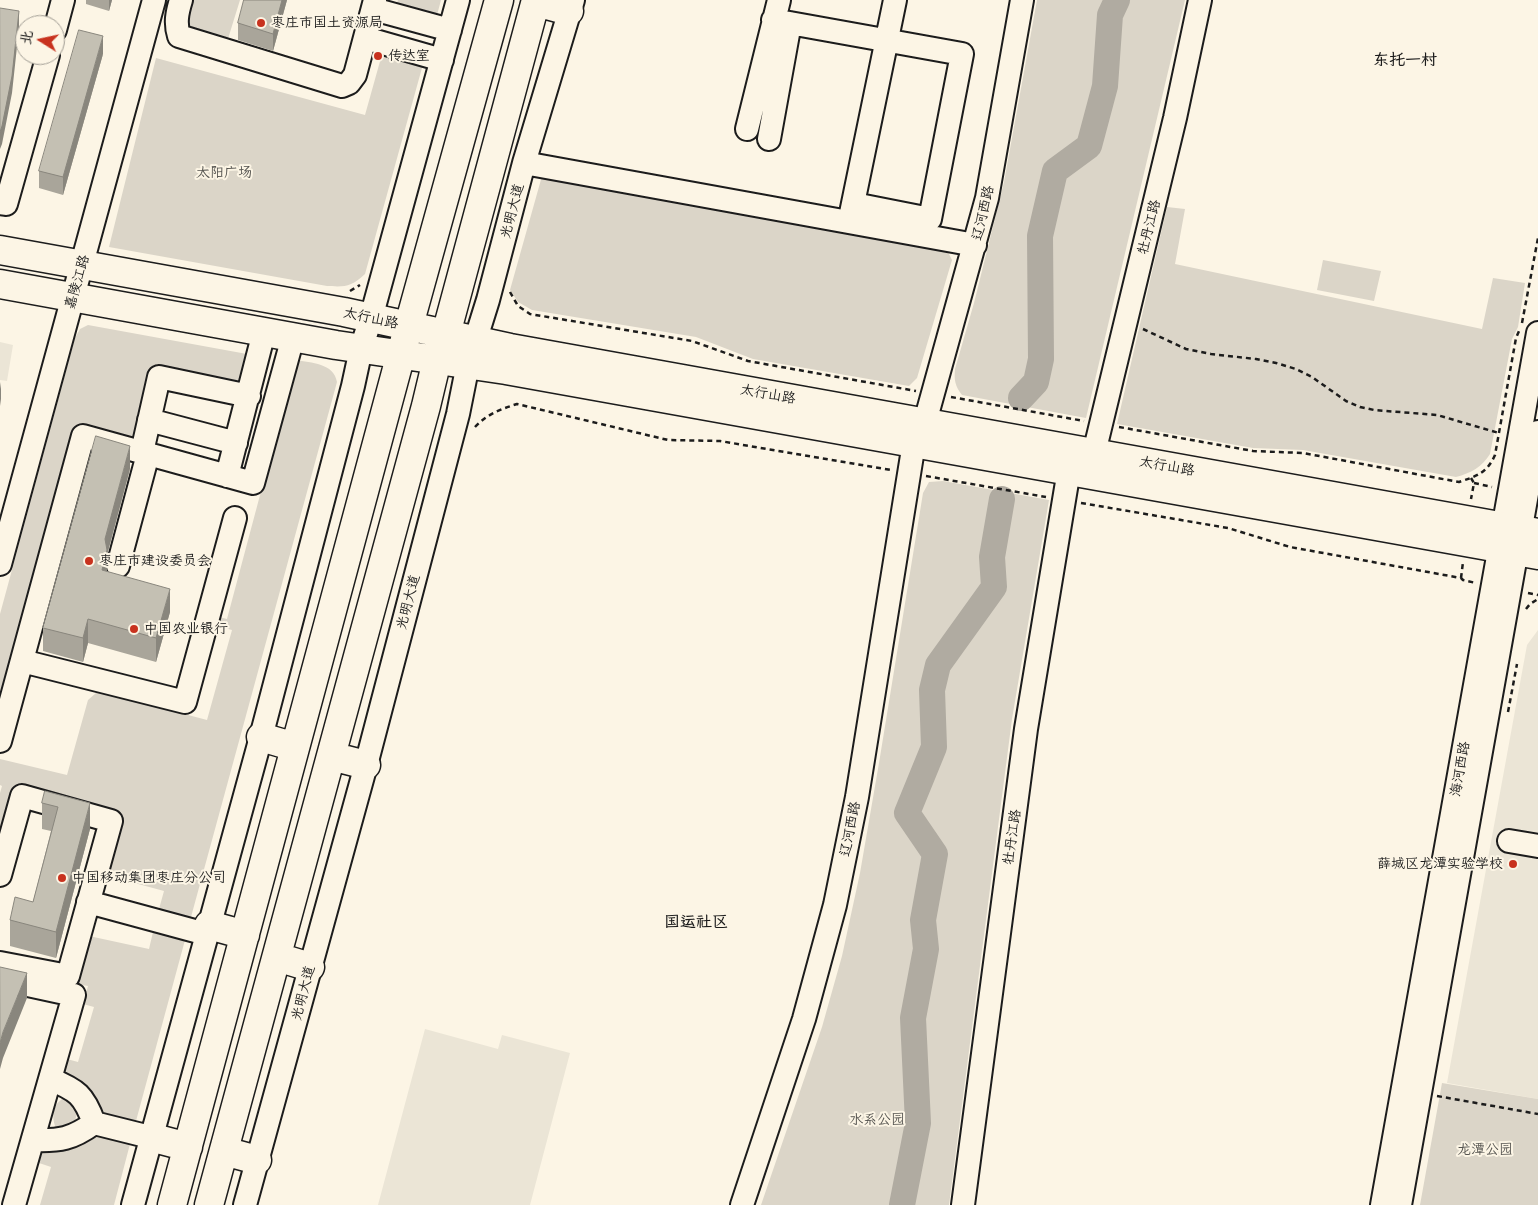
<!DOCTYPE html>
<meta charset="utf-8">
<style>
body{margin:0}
#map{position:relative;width:1538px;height:1205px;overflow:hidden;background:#fcf5e5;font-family:Mali,"LXGW WenKai TC",sans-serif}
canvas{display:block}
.north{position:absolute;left:15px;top:15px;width:50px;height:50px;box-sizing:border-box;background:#fcf5e5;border:1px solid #a29e95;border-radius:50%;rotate:280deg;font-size:14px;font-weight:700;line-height:20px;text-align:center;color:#1c1c1c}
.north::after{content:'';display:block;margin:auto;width:18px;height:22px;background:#c8321e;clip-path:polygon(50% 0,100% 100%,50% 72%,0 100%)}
</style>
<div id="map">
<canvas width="1538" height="1205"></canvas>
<div class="north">北</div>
</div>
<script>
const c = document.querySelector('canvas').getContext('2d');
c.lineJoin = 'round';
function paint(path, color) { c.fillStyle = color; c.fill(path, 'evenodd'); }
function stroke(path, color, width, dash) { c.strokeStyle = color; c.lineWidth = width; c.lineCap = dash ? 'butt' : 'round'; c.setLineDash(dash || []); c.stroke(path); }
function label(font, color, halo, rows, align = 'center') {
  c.font = font + ' Mali,"LXGW WenKai TC",sans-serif'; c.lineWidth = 4; c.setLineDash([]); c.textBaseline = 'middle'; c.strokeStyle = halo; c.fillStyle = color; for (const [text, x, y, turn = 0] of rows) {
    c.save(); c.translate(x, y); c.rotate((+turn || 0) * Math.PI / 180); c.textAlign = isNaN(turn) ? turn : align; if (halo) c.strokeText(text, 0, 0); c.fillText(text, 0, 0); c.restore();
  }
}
const built = new Path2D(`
 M 0,342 L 13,345 L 7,381 L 0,380 Z
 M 1538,630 L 1538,1099 L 1447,1083 L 1527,645 Z
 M 425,1029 L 498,1049 L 502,1035 L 570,1053 L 530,1205 L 378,1205 Z`);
const green = new Path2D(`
 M 188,0 L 240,0 L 227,42 L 186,30 Z
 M 398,0 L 441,0 L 436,19 L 395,8 Z
 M 1037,0 L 1185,0 L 1086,418 L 962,395 C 955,386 954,380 955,369 L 974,303 L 1004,182 Z
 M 384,47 L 425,57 L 365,274 C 351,287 345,287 327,286 L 109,247 L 156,58 L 365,115 Z
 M 542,176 L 947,250 L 952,260 L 917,378 L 909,386 L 753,359 L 696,337 L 532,310 L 518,302 L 510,290 Z
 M 1167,207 L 1185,209 L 1175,264 L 1482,329 L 1493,278 L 1525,283 L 1518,327 L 1512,339 L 1490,454 C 1482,467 1471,473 1456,477 L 1303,450 L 1253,448 L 1117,424 Z
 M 1323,260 L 1381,271 L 1374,301 L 1317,290 Z
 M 88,325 L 247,354 L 242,375 L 235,384 L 222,385 L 223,379 L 156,364 L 139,435 L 131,441 L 74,428 L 0,698 L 0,614 L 75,338 L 80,329 Z
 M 296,360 C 311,363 334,363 337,382 L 191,917 L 159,909 L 164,891 L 105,875 L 122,815 L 16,785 L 0,847 L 0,793 L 2,786 L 0,785 L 0,759 L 67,775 L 88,700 L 96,693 L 101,692 L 207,720 L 232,630 L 213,625 L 215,616 L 227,619 Z
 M 943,481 L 1049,500 L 1012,719 L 949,1205 L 761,1205 L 822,1027 L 842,956 L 860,873 L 879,763 L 923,493 L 929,482 Z
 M 153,932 L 185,940 L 136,1121 L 99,1112 L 64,1073 L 67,1059 L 78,1062 L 94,1007 L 83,1004 L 88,986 L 76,984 L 89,936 L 149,949 Z
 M 1442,1083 L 1538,1099 L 1538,1205 L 1420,1205 Z
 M 69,1096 C 76,1108 80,1111 73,1125 L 57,1130 C 50,1117 53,1100 69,1096 Z
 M 94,1135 L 130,1144 L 114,1205 L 40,1205 L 51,1167 L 39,1163 L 43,1150 Z`);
const river = new Path2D(`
 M 1021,398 L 1036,382 L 1041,359 L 1040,236 L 1055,171 L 1089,146 L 1105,86 L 1110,15 L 1117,0
 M 902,1205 L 918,1123 L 913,1018 L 926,949 L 923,920 L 935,854 L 907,813 L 934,747 L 932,690 L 938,665 L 994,587 L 992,557 L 1002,499`);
const path = new Path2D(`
 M 350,291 L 360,285
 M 510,292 L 518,306 L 530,314 L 692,341 L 748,361 L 916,391
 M 1522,323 L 1538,238
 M 1143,329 L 1186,349 L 1211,354 L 1256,359 L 1276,363 L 1296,369 L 1312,377 L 1346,401 L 1360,407 L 1374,410 L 1437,415 L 1499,433
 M 951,397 L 1084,421
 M 475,427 C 487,414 501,409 517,404 L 668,440 L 720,441 L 891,470
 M 1119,427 L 1253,451 L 1303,453 L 1459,482 C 1477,476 1487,473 1495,455 L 1516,338 L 1519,331
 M 926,476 L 1046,497
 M 1471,478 L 1474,483 L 1471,499
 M 1474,483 L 1492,487
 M 1081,503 L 1228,528 L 1290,547 L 1461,578 L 1463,580 L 1476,583
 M 1461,578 L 1463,562
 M 1528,593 L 1538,595
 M 1526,609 L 1530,604 L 1538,599
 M 1508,712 L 1517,664
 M 1437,1096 L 1538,1114`);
const minor = new Path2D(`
 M 181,0 C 177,13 175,23 179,36 L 342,86 L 349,83 L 355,75 L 375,0
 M 373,9 L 450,30
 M 773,20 L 962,54 L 930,219 L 854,204
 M 55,30 L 63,0
 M 365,38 L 442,60
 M 747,129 L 779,0
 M 769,139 L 790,23
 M 524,163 L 975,245
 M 0,203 L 6,204 L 48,55
 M 850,218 L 895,0
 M 149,420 L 236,443
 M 925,422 L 987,198 L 1022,0
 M 142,452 L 159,377 L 249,396
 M 1094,453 L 1175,118 L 1200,0
 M 227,476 L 264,332
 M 0,564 L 154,0
 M 118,566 L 148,454
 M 22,661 L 185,702 L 235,518
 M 0,741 L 83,436 L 253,483 L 293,337
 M 1509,841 L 1538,846
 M 0,875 L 22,796 L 111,821 L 68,976 L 0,963
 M 88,902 L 206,934
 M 0,979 L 74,995 L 14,1205
 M 50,1079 C 77,1090 84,1095 94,1123
 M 33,1140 C 60,1141 72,1139 94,1123 L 150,1137
 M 133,1205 L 261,737 L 353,386 L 361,349 L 371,318 L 458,0
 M 245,1205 L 366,765 L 458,414 L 468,364 L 488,300 L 524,163 L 573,0
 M 742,1205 L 804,1019 L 835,905 L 857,797 L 914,443
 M 963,1205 L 1026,729 L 1069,470
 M 1382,1205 L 1538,333
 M 1400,1205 L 1538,432`);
const major = new Path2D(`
 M 536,2 L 569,11
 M 0,250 L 344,312 L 510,348 L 1538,533
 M 0,284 L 336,345 L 506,370 L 1538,555
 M 261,737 L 295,747
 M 331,756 L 366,765
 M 209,925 L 245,935
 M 277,957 L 310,967
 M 150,1137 L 188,1147
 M 224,1151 L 257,1160
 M 172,1205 L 401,354 L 499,0
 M 209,1205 L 426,406 L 437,360 L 446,334 L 536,0`);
const wall = new Path2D(`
 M 86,0 L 112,0 L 109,11 L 86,4 Z
 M 244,0 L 287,0 L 273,51 L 238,40 L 238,23 Z
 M 103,54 L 63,195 L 39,188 L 39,171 Z
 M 130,469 L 107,555 L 107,571 L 170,612 L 156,662 L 88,643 L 83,662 L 43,651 L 43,628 Z
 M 45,791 L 90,829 L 56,958 L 10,946 L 10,920 L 33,902 L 51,831 L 42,829 L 42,803 Z`);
const shadedWall = new Path2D(`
 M 109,0 L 112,0 L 109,11 Z
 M 282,0 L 287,0 L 273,51 L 273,34 Z
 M 19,11 L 19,28 L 12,93 L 2,144 L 0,149 L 0,132 Z
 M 103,36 L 103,54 L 63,195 L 63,177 Z
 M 1,382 L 1,399 L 0,406 L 0,389 Z
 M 130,446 L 130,469 L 107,555 L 107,573 L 102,570 L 105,539 Z
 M 170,589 L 170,612 L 156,662 L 156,638 Z
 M 88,619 L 88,643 L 83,662 L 83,638 Z
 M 90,803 L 90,829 L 56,958 L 56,932 Z
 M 27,973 L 27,998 L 3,1058 L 0,1069 L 0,1043 L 3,1032 Z`);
const building = new Path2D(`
 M 244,0 L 282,0 L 273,34 L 238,23 Z
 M 0,8 L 19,11 L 12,76 L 2,126 L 0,132 Z
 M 79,30 L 103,36 L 63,177 L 39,171 Z
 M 96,436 L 130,446 L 105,539 L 107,550 L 102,570 L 170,589 L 156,638 L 88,619 L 83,638 L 43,628 Z
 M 45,791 L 90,803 L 56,932 L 10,920 L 15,897 L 33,902 L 58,807 L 42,803 Z
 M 0,967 L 27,973 L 3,1032 L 0,1043 Z`);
const markers = [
 [261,23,5,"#c8321e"],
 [378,56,5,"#c8321e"],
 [89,561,5,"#c8321e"],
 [134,629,5,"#c8321e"],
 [1513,864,5,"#c8321e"],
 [62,878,5,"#c8321e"]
];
const poiNames = [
 ["枣庄市国土资源局",271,23],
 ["传达室",388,56],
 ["枣庄市建设委员会",99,561],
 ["中国农业银行",144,629],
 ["薛城区龙潭实验学校",1503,864,"right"],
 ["中国移动集团枣庄分公司",72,878]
];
const parkNames = [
 ["太阳广场",224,173],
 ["水系公园",877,1120],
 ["龙潭公园",1485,1150]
];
const streetNames = [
 ["光明大道",512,211,-75],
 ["辽河西路",983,213,-77],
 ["牡丹江路",1149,227,-76],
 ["嘉陵江路",77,282,-74],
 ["太行山路",371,318,12],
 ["太行山路",768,394,10],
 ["太行山路",1167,466,10],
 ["光明大道",408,602,-75],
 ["海河西路",1460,769,-80],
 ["辽河西路",850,829,-79],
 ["牡丹江路",1012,837,-82],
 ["光明大道",303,993,-75]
];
const quarterNames = [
 ["东托一村",1405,60],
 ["国运社区",696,922]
];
paint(built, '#ebe5d6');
paint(green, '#dbd5c8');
stroke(river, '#b0aba1', 26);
stroke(minor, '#1c1c1c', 26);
stroke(major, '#1c1c1c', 31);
stroke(path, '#1c1c1c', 2.5, [5, 4]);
stroke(minor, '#fcf5e5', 22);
stroke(major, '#fcf5e5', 28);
paint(wall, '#a9a59a');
paint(shadedWall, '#89867d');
paint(building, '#c4c0b3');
stroke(building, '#89867d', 1);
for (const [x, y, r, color] of markers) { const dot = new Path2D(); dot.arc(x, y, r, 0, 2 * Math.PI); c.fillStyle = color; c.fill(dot); stroke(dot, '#fcf5e5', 2); }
label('14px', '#1c1c1c', '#fcf5e5', poiNames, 'left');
label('14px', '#555450', '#fcf5e5', parkNames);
label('14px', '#1c1c1c', '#fcf5e5', streetNames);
label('bold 16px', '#1c1c1c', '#fcf5e5', quarterNames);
</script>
